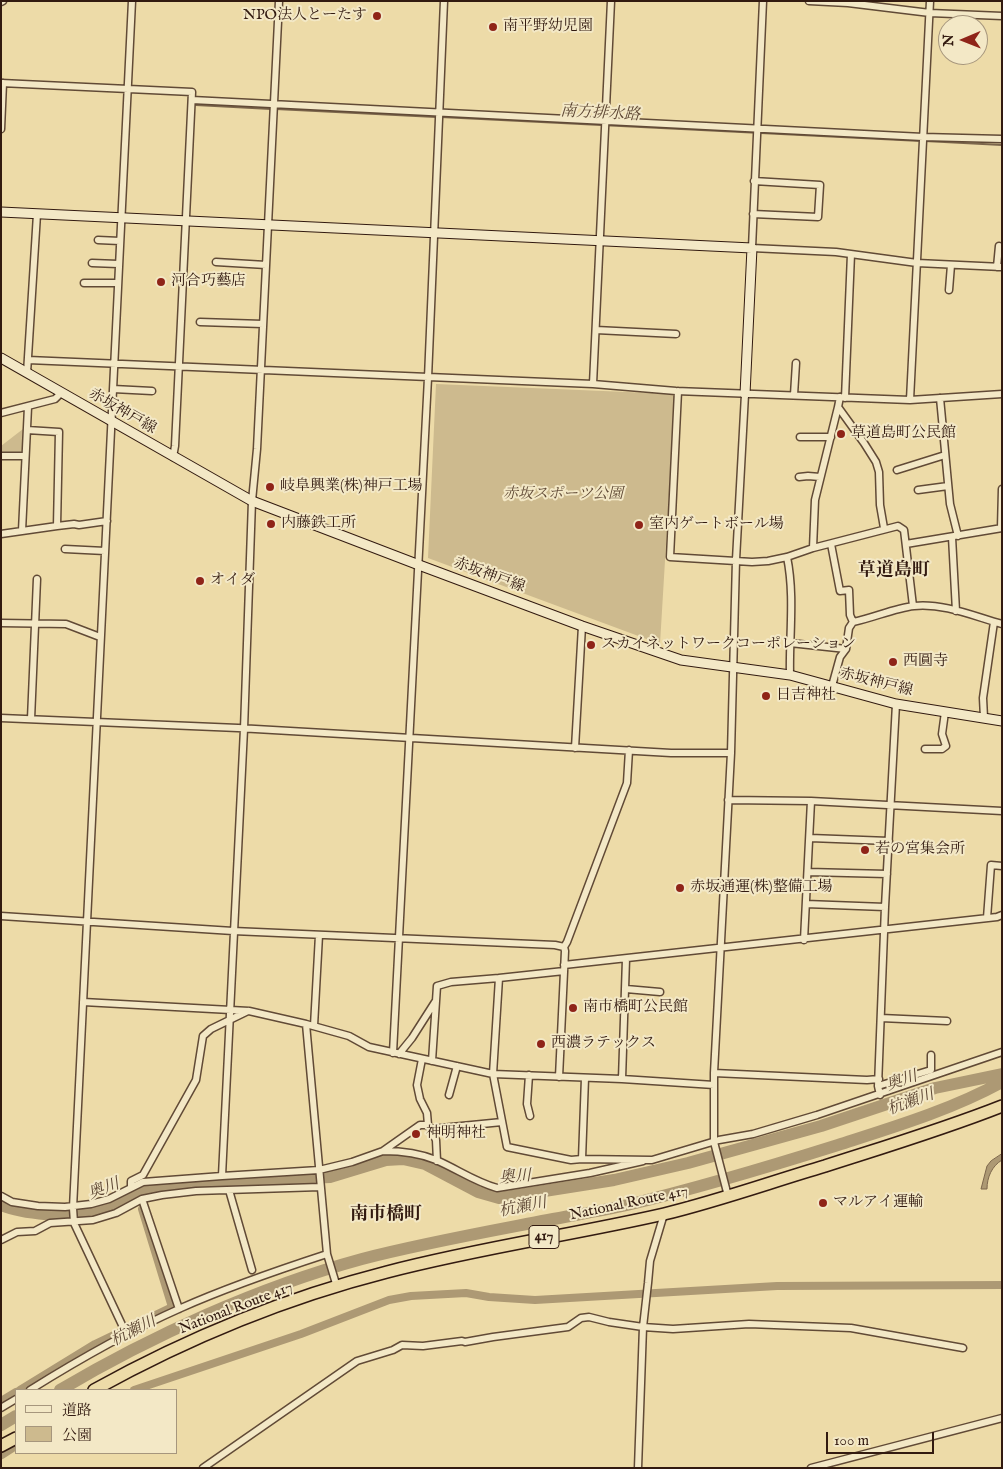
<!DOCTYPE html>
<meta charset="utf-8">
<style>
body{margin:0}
#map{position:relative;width:1003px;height:1469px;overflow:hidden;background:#eddba8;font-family:"IM FELL English","Noto Serif JP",serif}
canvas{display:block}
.frame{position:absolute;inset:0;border:2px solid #321a10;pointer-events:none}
.legend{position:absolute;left:15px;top:1389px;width:162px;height:65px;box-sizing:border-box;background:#f3e8c6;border:1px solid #a6967d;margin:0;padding:6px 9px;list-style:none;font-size:15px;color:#321a10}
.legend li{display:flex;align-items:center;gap:10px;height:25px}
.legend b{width:25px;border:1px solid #a6967d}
.north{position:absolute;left:938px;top:15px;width:50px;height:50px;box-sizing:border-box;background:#f3e8c6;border:1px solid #a6967d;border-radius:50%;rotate:269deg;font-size:14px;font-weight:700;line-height:20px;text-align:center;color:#321a10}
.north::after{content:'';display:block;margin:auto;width:18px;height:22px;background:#8f2418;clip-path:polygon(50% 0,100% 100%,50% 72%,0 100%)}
.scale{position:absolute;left:826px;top:1432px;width:108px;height:22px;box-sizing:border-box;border:2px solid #321a10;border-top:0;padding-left:6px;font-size:15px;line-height:18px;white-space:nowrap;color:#321a10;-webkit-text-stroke:4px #f3e8c6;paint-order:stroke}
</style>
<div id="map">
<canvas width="1003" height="1469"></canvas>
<div class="frame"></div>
<ul class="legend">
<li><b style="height:6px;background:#f3e8c6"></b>道路</li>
<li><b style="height:14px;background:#cdba8e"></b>公園</li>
</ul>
<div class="north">N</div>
<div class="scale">100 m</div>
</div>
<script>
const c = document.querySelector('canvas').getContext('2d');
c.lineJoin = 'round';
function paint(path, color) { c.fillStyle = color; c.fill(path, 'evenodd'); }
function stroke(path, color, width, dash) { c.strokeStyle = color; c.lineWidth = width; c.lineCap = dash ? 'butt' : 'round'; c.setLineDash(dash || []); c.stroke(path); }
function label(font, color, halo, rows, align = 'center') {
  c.font = font + ' "IM FELL English","Noto Serif JP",serif'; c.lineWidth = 4; c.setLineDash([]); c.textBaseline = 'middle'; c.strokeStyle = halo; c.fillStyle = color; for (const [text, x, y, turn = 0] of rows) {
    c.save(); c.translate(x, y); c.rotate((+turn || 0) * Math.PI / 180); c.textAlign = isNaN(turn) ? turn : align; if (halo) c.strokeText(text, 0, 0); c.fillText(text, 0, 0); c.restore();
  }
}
const green = new Path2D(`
 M 436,384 L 675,394 L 660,644 L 428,558 Z
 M 23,429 L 22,451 L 19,453 L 1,453 L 1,446 Z`);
const water = new Path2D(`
 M 1002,1154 L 1002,1160 C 992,1166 987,1177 987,1189 L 981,1189 L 987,1166 L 991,1161 Z`);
const stream = new Path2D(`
 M 196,105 L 271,109
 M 276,109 L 436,117
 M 441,117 L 921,141
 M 925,141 L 1002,145`);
const canal = new Path2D(`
 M 20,1390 L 95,1344 L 172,1307 L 142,1209
 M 134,1390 L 301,1334 L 389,1300 L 411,1296 L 466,1293 L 489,1297 L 535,1300 L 777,1286 L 1002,1285
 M 1,1401 L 16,1392
 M 2,1455 L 16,1446`);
const river = new Path2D(`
 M 1,1205 C 21,1214 72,1218 93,1213 C 112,1209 128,1197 147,1190 C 154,1188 162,1187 169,1185 L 330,1177 L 386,1160 L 403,1159 L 425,1164 L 478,1192 L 499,1198 L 519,1195 L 614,1180 L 688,1163 L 821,1126 L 935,1088 L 1002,1074
 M 60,1390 C 151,1336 259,1287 362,1259 C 424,1243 486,1232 548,1220 C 574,1215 601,1211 627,1205 C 698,1188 768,1167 838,1145 C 894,1127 951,1110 1002,1082
 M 1,1425 L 16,1416`);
const street = new Path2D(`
 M 763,1 L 752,248 L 836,252 L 917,263 L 1002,267
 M 809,1 L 848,3 L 930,13 L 1002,16
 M 1,2 L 3,1
 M 1,83 L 192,92 L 175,446 L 173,457
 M 192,100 L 923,137 L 1002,139
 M 1,129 L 3,83
 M 753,214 L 818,217 L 820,185 L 754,181
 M 98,240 L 120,241
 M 216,262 L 266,265
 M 92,263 L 118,264
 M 997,267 L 999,246
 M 84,283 L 118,283
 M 949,290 L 951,265
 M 200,322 L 263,324
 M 596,330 L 676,334
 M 28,360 L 593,384 L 676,391 L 910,400 L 1002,394
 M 27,373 L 37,214
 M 593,384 L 611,1
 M 113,389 L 152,391
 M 678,391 L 670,557 L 752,562 L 768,561 L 787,557 L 813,548 L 898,526 L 904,530 L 913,606
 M 794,395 L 796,363
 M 840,397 L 838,407 L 864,443 L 876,462 L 879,472 L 880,505 L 884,528
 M 845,398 L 851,254
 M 940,398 L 950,504 L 958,536
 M 910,400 L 930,1
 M 1,413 L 55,399 L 61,393
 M 27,430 L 59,432 L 57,526
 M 800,437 L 831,437
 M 1,456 L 25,456
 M 897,470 L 945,455
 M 799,477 L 808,476 L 820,477
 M 918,490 L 948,486
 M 1001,528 L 1002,489
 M 22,531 L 28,407
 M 1,534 L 57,526 L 74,524 L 79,525 L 107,521
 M 952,537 L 956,611
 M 831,544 L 840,591 L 849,590 L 850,615 L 853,622
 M 906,544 L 1002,528
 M 813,548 L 815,500 L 838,407
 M 65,549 L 105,551
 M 787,557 C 795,596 789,636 790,675
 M 1,623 L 66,624 L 100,637
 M 790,643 L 846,649
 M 832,686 L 840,657 L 846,649 L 849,628 L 853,622 C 873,618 895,608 914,606 C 944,603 973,616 1002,624
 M 1,718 L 238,728 L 671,753 L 731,753
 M 984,718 L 983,698 L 994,622
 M 31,719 L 37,579
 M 575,748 L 582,626
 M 925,749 L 942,749 L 946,746 L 942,734 L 945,712
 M 728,800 L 811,801 L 1002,811
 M 810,838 L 889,841
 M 808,872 L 887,874
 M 806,904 L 885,907
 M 1,916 L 233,931 L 555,945 L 564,947
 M 987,918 L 991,865 L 1002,866
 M 804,940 L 811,801
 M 564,965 L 997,917 L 1002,915
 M 564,971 L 499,978 L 493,1074 L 507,1147 L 571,1160 L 582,1159
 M 626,989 L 660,992
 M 83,1002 L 249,1011 L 306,1024 L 349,1036 L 369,1047 L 493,1074 L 622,1079 L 714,1085
 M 881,1018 L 947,1021
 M 306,1024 L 327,1254 L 337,1287
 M 314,1026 L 319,935
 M 393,1053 L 428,378 L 444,1
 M 399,1054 L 412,1038 L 435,1002
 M 422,1059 L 417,1085 L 420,1099 L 427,1113 L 428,1125
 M 432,1061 L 437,986 L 451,982 L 499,978
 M 714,1073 L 867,1080 L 879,1079
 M 529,1075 L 527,1104 L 530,1116
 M 559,1077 L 565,951 L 564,947 L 567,942 L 627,783 L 629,750
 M 585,1078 L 582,1159 L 652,1160 L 719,1140 L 753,1134 L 817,1115 L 1002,1052
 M 622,1079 L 626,959
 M 878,1086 L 931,1070 L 931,1055
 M 449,1095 L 457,1066
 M 880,1095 L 878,1086 L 885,907 L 896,704
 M 431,1129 L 502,1122
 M 437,1161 L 436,1140 L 428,1125 L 420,1125 L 383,1151 C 401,1151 419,1153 436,1160 C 457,1169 475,1182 497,1188 L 590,1173 L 643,1161
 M 222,1176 L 319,1170 L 352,1162 L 383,1151
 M 131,1187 L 131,1181 L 143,1175 L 196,1080 L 203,1036 L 211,1029 L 248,1011
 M 229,1190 L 252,1270
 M 1,1196 L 12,1202 L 38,1206 L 65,1207 L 91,1204 L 109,1199 L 143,1182 L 222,1176 L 244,729 L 252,501 L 257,449 L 279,1
 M 728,1196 L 714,1142 L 714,1073 L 731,753 L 736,560 L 745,394
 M 142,1199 L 179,1309
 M 1,1240 L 17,1232 L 35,1231 L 50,1223 L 93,1220 L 116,1213 L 142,1199 L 162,1195 L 196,1191 L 320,1187
 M 123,1327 L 74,1223 L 73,1208 L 132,1
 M 30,1390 C 78,1360 129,1331 181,1308 C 228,1287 278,1270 327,1254
 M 1,1408 L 16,1399
 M 203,1468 L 357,1361 L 393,1350 L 402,1345 L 423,1346 L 462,1341 L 465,1342 L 493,1337 L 568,1327 L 581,1318 L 589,1317 L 609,1322 L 643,1327 L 673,1329 L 749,1324 L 851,1328 L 963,1348
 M 638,1468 L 643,1327 L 648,1283 L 650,1261 L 664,1214
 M 811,1468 L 1002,1418`);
const secondary = new Path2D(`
 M 1,212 L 752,248 L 745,394
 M 1,358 L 252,501 L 419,565 L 582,626 L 681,660 L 790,675 L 896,704 L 1002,721`);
const highway = new Path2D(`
 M 94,1390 C 186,1339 285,1298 387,1272 C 478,1248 572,1235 664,1214 C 718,1201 771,1182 825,1166 C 884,1147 944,1129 1002,1106
 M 1,1446 L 16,1438`);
const markers = [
 [377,16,5,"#8f2418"],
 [493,27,5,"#8f2418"],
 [161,282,5,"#8f2418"],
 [841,434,5,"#8f2418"],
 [270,487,5,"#8f2418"],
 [271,524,5,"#8f2418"],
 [639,525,5,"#8f2418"],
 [200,581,5,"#8f2418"],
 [591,645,5,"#8f2418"],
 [893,662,5,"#8f2418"],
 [766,696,5,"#8f2418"],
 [865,850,5,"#8f2418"],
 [680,888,5,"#8f2418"],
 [573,1008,5,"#8f2418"],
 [541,1044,5,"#8f2418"],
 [416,1134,5,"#8f2418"],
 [823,1203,5,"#8f2418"]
];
const shields = [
 [544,1237,30]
];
const shieldNames = [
 ["417",544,1237]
];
const poiNames = [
 ["NPO法人とーたす",367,16,"right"],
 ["南平野幼児園",503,27],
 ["河合巧藝店",171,282],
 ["草道島町公民館",851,434],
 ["岐阜興業(株)神戸工場",280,487],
 ["内藤鉄工所",281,524],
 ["室内ゲートボール場",649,525],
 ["オイダ",210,581],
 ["スカイネットワークコーポレーション",601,645],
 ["西圓寺",903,662],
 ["日吉神社",776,696],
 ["若の宮集会所",875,850],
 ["赤坂通運(株)整備工場",690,888],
 ["南市橋町公民館",583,1008],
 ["西濃ラテックス",551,1044],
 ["神明神社",426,1134],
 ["マルアイ運輸",833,1203]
];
const streetNames = [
 ["赤坂神戸線",122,412,30],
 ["赤坂神戸線",489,576,20],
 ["赤坂神戸線",876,683,14],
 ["National Route 417",629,1204,-12],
 ["National Route 417",236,1309,-21]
];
const parkNames = [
 ["赤坂スポーツ公園",563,495]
];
const waterNames = [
 ["南方排水路",600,114,3],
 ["奥川",902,1082,-19],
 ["杭瀬川",911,1103,-20],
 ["奥川",515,1178,-4],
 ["奥川",104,1190,-21],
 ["杭瀬川",523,1208,-11],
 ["杭瀬川",134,1332,-27]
];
const quarterNames = [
 ["草道島町",894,571],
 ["南市橋町",386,1215]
];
paint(green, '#cdba8e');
paint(water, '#ad9974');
stroke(water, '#7c664c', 1);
stroke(stream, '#7c664c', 2);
stroke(canal, '#ad9974', 8);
stroke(river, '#ad9974', 12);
stroke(street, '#614a36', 9);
stroke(secondary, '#321a10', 11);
stroke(highway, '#321a10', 14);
stroke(street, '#f3e8c6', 6);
stroke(secondary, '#f3e8c6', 9);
stroke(highway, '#eddba8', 11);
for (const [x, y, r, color] of markers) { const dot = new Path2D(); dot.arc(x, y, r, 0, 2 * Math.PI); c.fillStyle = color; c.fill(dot); stroke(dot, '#f3e8c6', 2); }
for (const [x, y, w] of shields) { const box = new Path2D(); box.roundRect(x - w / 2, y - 11.5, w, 23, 4); c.fillStyle = '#f3e8c6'; c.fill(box); stroke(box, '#321a10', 1); }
label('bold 14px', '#321a10', null, shieldNames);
label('15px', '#321a10', '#f3e8c6', poiNames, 'left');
label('15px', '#321a10', '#f3e8c6', streetNames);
label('italic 15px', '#604a36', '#f3e8c6', parkNames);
label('italic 16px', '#5d4633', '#f3e8c6', waterNames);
label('bold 18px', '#321a10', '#f3e8c6', quarterNames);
</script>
